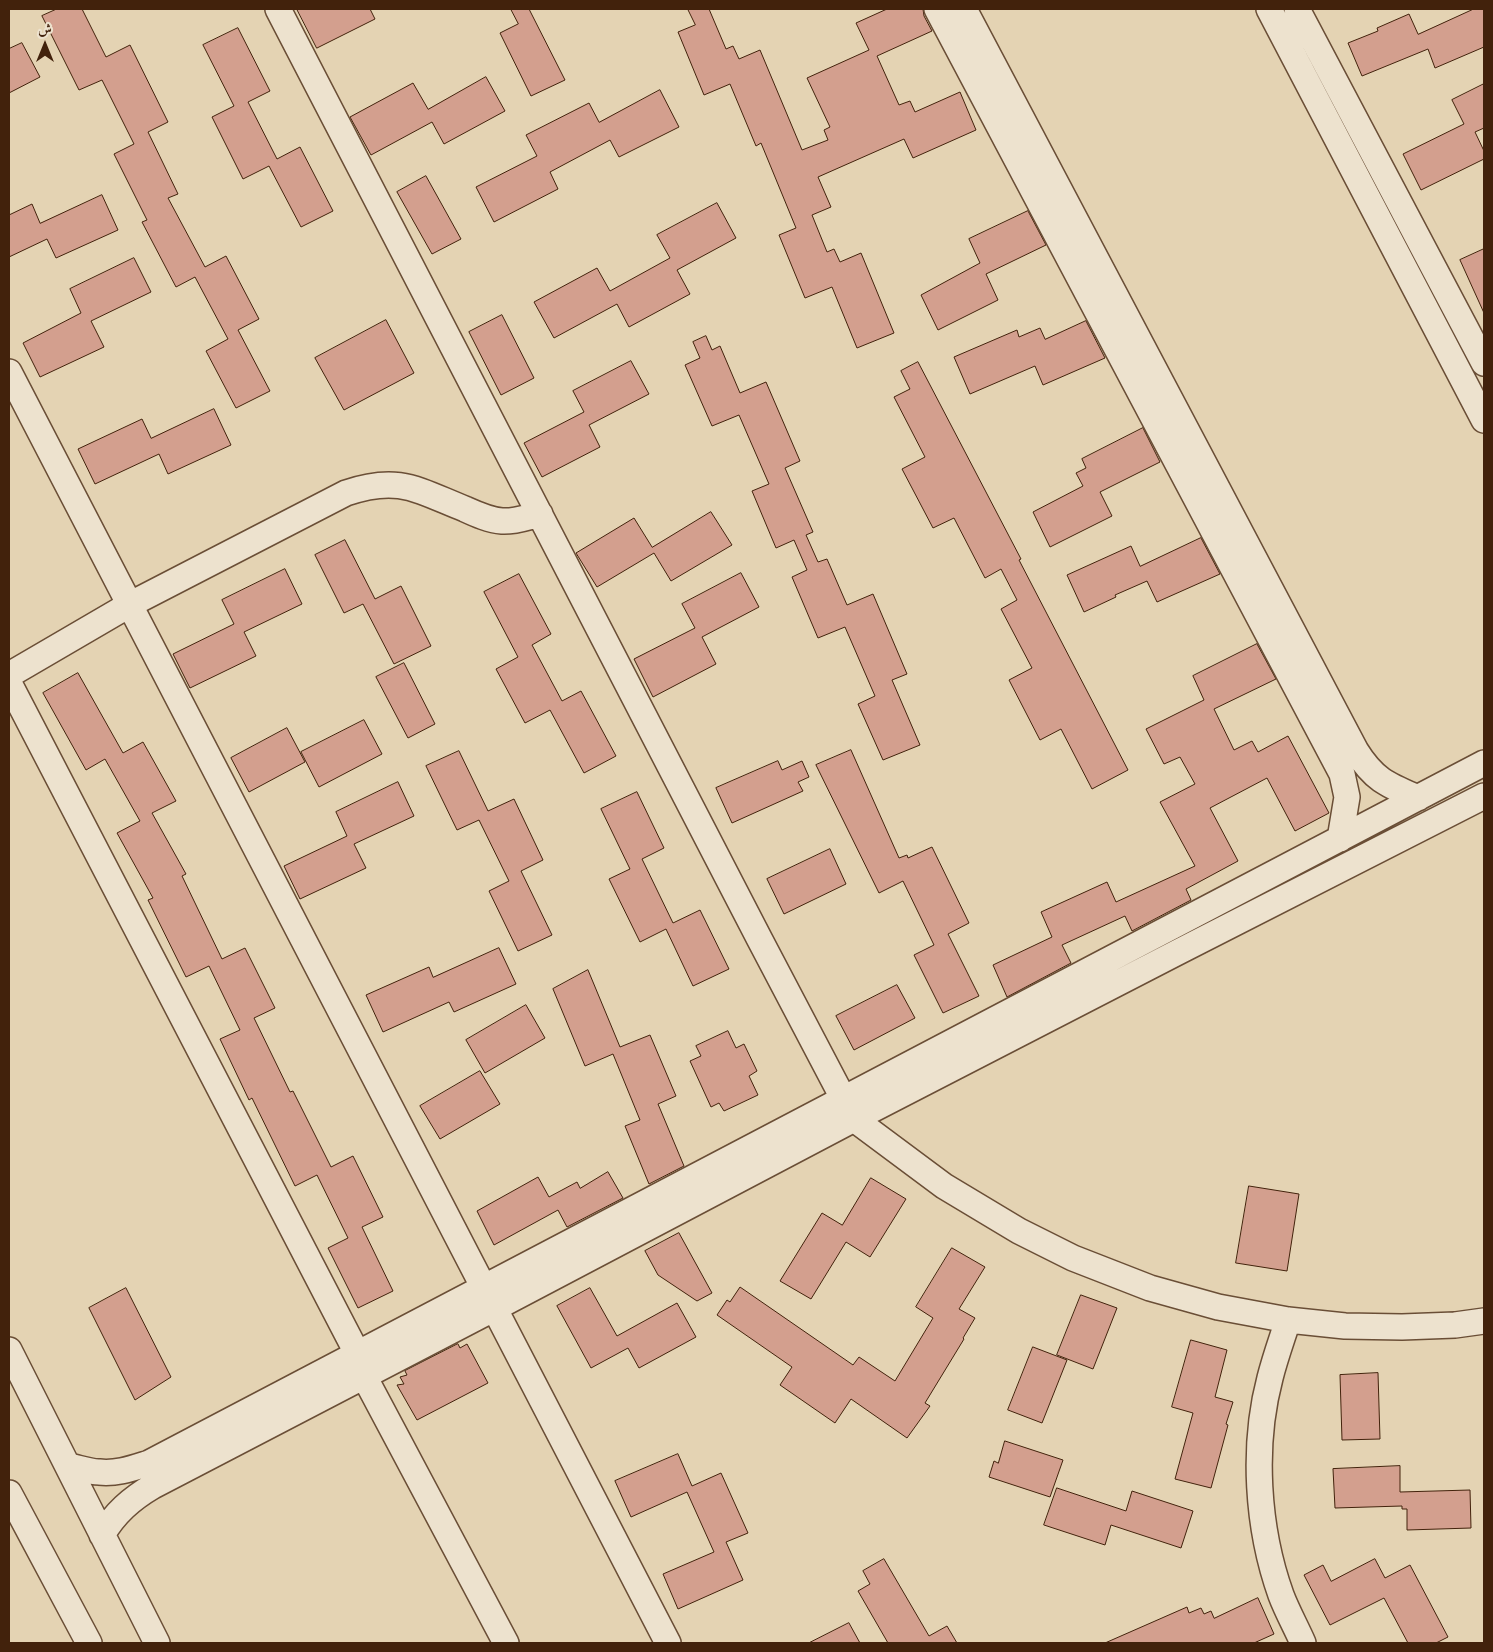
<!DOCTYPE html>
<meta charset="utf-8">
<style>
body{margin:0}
#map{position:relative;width:1493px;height:1652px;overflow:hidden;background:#e4d3b3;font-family:"Old Standard TT",Amiri,serif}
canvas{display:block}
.frame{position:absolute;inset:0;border:10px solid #42220c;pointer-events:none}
.north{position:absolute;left:20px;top:20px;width:50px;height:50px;-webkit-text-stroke:4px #ede2ce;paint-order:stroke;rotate:0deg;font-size:14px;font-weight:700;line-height:20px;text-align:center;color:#42220c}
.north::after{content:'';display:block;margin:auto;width:18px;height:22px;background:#42220c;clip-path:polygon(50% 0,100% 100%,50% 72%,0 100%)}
</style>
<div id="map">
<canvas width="1493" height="1652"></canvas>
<div class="frame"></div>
<div class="north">ش</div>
</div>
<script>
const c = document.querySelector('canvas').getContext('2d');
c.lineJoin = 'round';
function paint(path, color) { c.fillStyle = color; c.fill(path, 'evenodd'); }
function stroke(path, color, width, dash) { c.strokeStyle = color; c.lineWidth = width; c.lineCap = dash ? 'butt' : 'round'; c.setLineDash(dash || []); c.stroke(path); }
const building = new Path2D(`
 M 57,9 L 82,9 L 106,57 L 130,45 L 168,122 L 148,132 L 178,194 L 168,198 L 205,267 L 226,256 L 259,319 L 238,330 L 270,391 L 236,408 L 206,351 L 228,339 L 195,277 L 176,287 L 142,222 L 147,220 L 114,154 L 134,144 L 102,80 L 79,90 L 42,16 Z
 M 297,9 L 370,9 L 375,19 L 317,48 Z
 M 511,9 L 529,9 L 565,80 L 531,96 L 500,33 L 518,24 Z
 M 688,9 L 709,9 L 726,49 L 733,46 L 739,59 L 760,50 L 802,150 L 828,140 L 824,130 L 830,127 L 807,78 L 869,50 L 856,23 L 887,9 L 923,9 L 924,16 L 932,31 L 877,56 L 899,105 L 910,101 L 915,112 L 960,92 L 976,130 L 913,158 L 904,139 L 818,177 L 831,207 L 812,215 L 827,252 L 834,249 L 840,262 L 861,253 L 894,333 L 857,348 L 832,287 L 805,298 L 779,235 L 796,228 L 761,143 L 756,146 L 730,84 L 704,95 L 678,32 L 695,25 Z
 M 1474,9 L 1484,9 L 1484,47 L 1435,68 L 1428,49 L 1362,76 L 1348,43 L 1378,31 L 1377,28 L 1409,14 L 1418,34 Z
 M 238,28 L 270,91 L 248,102 L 277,159 L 300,147 L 333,211 L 301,227 L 269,166 L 243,179 L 212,117 L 234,106 L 203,45 Z
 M 22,43 L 40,77 L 9,93 L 9,49 Z
 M 486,77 L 505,111 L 444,144 L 432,122 L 371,155 L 350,117 L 413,83 L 428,109 Z
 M 1484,84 L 1484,128 L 1475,132 L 1484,151 L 1484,159 L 1421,190 L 1403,154 L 1464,124 L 1452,100 Z
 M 660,90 L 679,127 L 619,157 L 610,140 L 550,172 L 558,189 L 494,222 L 476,187 L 537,156 L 526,135 L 589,103 L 599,122 Z
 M 426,176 L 461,239 L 432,254 L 397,192 Z
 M 102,195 L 118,230 L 56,258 L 47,239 L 9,257 L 9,215 L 32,204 L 40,223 Z
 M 717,203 L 736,238 L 677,270 L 690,294 L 629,327 L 617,304 L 554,338 L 534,302 L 597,268 L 610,291 L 670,258 L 657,235 Z
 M 1028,211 L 1046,245 L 986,274 L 998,300 L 938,330 L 921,295 L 980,263 L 969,239 Z
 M 1484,249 L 1484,313 L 1460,260 Z
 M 134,258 L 151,292 L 91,321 L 104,347 L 40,377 L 23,343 L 81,313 L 70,289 Z
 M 502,315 L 534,378 L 501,395 L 469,332 Z
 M 386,320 L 414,373 L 344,410 L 315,358 Z
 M 1086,321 L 1105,358 L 1043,385 L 1035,366 L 970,394 L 954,357 L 1017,330 L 1019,337 L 1040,328 L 1045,339 Z
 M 706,336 L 712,350 L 720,346 L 740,393 L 766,382 L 800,461 L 785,468 L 813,532 L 806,535 L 818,562 L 827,559 L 847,605 L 873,594 L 907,674 L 892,680 L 920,745 L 883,760 L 858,704 L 875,696 L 845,627 L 818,638 L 792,577 L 807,570 L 794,540 L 776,548 L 752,491 L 769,484 L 739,415 L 712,426 L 685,365 L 700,358 L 693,342 Z
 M 631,361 L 649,394 L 589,425 L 600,447 L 542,477 L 524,443 L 584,412 L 573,391 Z
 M 918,362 L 1021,559 L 1019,560 L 1128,770 L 1092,789 L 1061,729 L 1040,740 L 1009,680 L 1032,668 L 1001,609 L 1017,600 L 1001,569 L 985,578 L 954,518 L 933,528 L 902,469 L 925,457 L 894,397 L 910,389 L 901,371 Z
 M 214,409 L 231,445 L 168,474 L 159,454 L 95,484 L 78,449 L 142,419 L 151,438 Z
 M 1143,428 L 1160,462 L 1100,492 L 1112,516 L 1050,547 L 1033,512 L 1083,486 L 1076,473 L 1086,468 L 1082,459 Z
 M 711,512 L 732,545 L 671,581 L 654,553 L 597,587 L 576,553 L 634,518 L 652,547 Z
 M 1201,538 L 1220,574 L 1157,602 L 1147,581 L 1115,595 L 1116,597 L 1084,612 L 1067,575 L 1131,546 L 1140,566 Z
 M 345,540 L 375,599 L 401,586 L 431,646 L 394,664 L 363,604 L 344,613 L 315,555 Z
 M 285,569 L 302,604 L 244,632 L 256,656 L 190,688 L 173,654 L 234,624 L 222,600 Z
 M 741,573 L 759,607 L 702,637 L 716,664 L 653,697 L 634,659 L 695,628 L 682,604 Z
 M 519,574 L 551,634 L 532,645 L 562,701 L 581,691 L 616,756 L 584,773 L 550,710 L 525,723 L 496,669 L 518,657 L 484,592 Z
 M 1257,644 L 1276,679 L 1214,709 L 1234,750 L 1252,741 L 1258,752 L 1288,736 L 1329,813 L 1295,831 L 1267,778 L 1210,808 L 1238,861 L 1186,889 L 1191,900 L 1132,931 L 1125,916 L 1062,945 L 1071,963 L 1007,997 L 993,965 L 1052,937 L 1041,912 L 1107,882 L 1116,902 L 1195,866 L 1160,802 L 1195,784 L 1180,757 L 1164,764 L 1146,729 L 1204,700 L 1193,676 Z
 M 404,663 L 435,724 L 408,738 L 376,677 Z
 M 78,673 L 123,753 L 143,742 L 176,801 L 152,813 L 186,874 L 182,876 L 222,959 L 245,948 L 275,1008 L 254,1018 L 290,1092 L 293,1091 L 331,1167 L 353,1156 L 383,1217 L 362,1227 L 393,1291 L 358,1308 L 328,1248 L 348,1238 L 317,1175 L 295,1186 L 252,1098 L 249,1100 L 220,1039 L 240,1030 L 209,966 L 186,977 L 148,900 L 153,898 L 117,833 L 140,821 L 105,759 L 86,770 L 43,693 Z
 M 364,720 L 382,754 L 319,787 L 301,752 Z
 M 287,728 L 305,762 L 249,792 L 231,758 Z
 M 851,750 L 899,858 L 907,855 L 908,858 L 932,847 L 969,923 L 948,934 L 979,996 L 943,1013 L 914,955 L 934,945 L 903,881 L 879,893 L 816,765 Z
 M 459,751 L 488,811 L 514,799 L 543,860 L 521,871 L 552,935 L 518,951 L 489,891 L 509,881 L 479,820 L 457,830 L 426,766 Z
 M 778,761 L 782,770 L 802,761 L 809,777 L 798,782 L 803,791 L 732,823 L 716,788 Z
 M 398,782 L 414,816 L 354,844 L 366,868 L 300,899 L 284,866 L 347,836 L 336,812 Z
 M 637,792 L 664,848 L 642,859 L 673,923 L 700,910 L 729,969 L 693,986 L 666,929 L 640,942 L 609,879 L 630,869 L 601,809 Z
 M 830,849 L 846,884 L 784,914 L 767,879 Z
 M 499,948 L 516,984 L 454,1012 L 449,1002 L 383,1032 L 366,995 L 429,967 L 433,977 Z
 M 588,970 L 620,1047 L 650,1035 L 676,1096 L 658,1104 L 684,1166 L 649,1184 L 625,1126 L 640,1120 L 613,1054 L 585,1066 L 553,989 Z
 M 897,985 L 915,1018 L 854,1050 L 836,1016 Z
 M 526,1005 L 545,1038 L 485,1073 L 466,1040 Z
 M 728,1031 L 736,1048 L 744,1044 L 757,1071 L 749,1076 L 758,1095 L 724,1111 L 719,1103 L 711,1107 L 690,1061 L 701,1056 L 696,1046 Z
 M 480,1071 L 500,1104 L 440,1139 L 420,1106 Z
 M 608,1172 L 623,1198 L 567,1227 L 558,1210 L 494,1245 L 477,1211 L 538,1177 L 549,1197 L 577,1182 L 580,1188 Z
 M 871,1178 L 906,1199 L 870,1257 L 846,1242 L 811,1299 L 780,1281 L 822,1213 L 842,1225 Z
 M 1249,1186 L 1299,1194 L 1287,1271 L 1236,1263 Z
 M 679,1233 L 712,1293 L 697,1301 L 658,1275 L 645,1251 Z
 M 952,1248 L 985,1267 L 959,1309 L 975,1318 L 963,1338 L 964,1339 L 925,1403 L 930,1406 L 907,1438 L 851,1399 L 835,1423 L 780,1385 L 792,1367 L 717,1315 L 727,1300 L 730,1302 L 740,1287 L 853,1365 L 859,1357 L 895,1381 L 933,1318 L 916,1307 Z
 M 126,1288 L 171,1377 L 135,1400 L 89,1308 Z
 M 590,1288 L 617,1336 L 677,1303 L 696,1337 L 639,1368 L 628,1348 L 591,1368 L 557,1306 Z
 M 1081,1295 L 1117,1308 L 1093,1369 L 1057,1355 Z
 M 1191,1340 L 1227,1350 L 1215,1397 L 1233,1402 L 1226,1424 L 1228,1425 L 1211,1488 L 1175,1479 L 1193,1413 L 1172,1407 Z
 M 458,1344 L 460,1348 L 467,1344 L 488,1383 L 417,1420 L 397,1385 L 404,1384 L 400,1377 L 407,1375 L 405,1371 Z
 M 1033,1347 L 1067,1360 L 1042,1423 L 1008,1410 Z
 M 1378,1373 L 1380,1439 L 1342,1440 L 1340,1375 Z
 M 1005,1441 L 1063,1460 L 1050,1497 L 989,1477 L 994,1461 L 998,1463 Z
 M 678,1454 L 692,1486 L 721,1473 L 748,1533 L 726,1542 L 743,1580 L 678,1609 L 663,1574 L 714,1552 L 687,1492 L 631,1517 L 615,1481 Z
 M 1400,1466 L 1400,1492 L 1470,1490 L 1471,1528 L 1407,1530 L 1407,1509 L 1402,1509 L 1402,1506 L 1335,1508 L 1333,1469 Z
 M 1057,1488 L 1126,1511 L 1132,1491 L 1193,1511 L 1181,1548 L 1111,1525 L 1105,1545 L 1044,1525 Z
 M 884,1559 L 929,1636 L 947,1626 L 957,1643 L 888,1643 L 858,1591 L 870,1584 L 863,1571 Z
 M 1375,1559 L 1385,1578 L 1410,1565 L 1448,1637 L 1436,1643 L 1408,1643 L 1384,1598 L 1330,1625 L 1304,1575 L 1323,1565 L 1331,1581 Z
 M 1258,1598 L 1274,1634 L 1254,1643 L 1105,1643 L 1187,1607 L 1189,1613 L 1201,1608 L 1204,1614 L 1211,1611 L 1214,1618 Z
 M 849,1623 L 860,1643 L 809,1643 Z`);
const minor = new Path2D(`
 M 278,9 L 760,940 L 854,1119 L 944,1186 L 1019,1231 L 1073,1258 L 1150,1288 L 1218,1307 L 1288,1320 L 1345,1326 L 1402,1327 L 1455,1325 L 1484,1321
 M 937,9 L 1342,774 L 1347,797 L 1340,839
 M 964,9 L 1356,751 C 1374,780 1388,785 1418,798
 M 1269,9 L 1484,420
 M 1297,9 L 1484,363
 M 9,372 L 668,1643
 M 9,675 L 129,605 L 346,493 C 399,475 417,490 465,509 C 476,514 489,520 502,521 C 515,522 527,517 540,514
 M 9,683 L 357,1353
 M 1288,1320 C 1282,1339 1275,1358 1270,1378 C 1252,1446 1257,1528 1281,1595 C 1287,1611 1296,1627 1303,1643
 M 9,1350 L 157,1643
 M 364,1376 L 506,1643
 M 69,1466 C 79,1468 89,1472 99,1472 C 117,1474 133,1468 149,1463 L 1484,763
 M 9,1493 L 89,1643
 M 102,1535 C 115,1513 131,1499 153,1486 L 495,1308 L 854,1119 L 1180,951 L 1484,796`);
paint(building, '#d39f8e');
stroke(building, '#42220c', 1);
stroke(minor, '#6a4e36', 28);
stroke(minor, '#ede2ce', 25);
</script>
